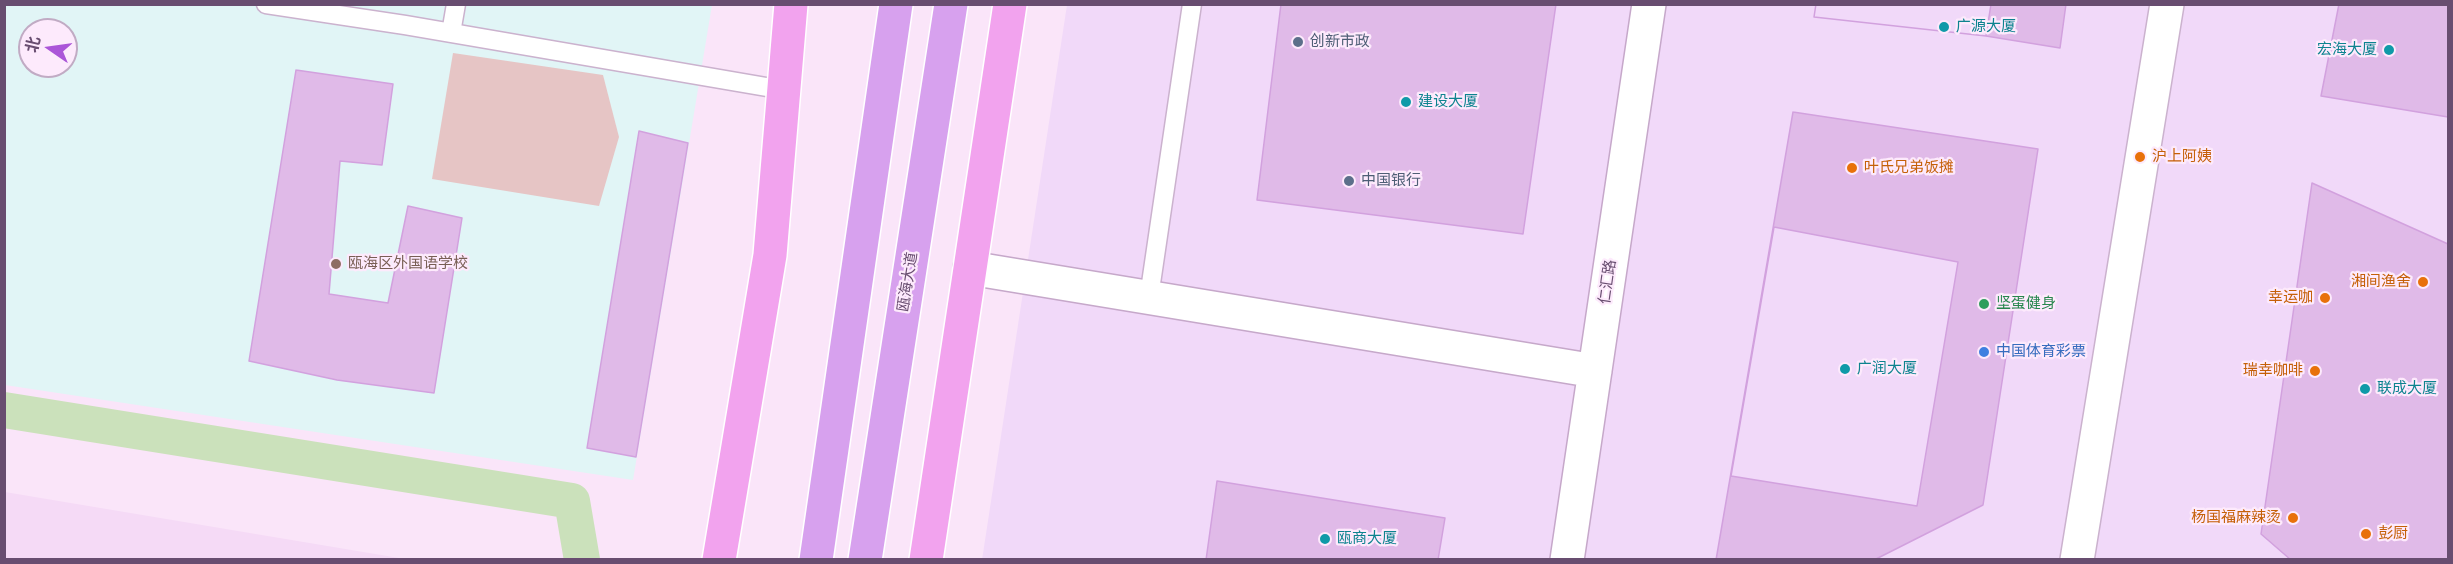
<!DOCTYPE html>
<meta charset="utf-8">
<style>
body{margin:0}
#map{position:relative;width:2453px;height:564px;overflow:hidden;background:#fae5f9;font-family:Manrope,"Noto Sans SC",sans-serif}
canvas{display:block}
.frame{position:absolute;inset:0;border:6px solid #684d70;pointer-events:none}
.north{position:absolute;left:18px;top:18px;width:60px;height:60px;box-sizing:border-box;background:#fdeafc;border:2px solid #c1abc4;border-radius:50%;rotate:283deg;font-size:16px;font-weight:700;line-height:24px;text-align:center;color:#684d70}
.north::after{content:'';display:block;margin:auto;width:21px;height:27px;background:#ab55d8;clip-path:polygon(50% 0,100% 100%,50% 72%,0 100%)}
</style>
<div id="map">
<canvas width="2453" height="564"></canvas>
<div class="frame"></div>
<div class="north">北</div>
</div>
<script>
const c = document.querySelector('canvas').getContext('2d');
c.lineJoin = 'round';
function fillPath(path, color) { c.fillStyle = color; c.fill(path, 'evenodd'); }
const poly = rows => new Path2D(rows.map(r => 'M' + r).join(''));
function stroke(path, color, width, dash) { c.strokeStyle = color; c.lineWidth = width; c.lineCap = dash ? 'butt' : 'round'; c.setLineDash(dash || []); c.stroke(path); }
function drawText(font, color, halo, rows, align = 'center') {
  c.font = font + ' Manrope,"Noto Sans SC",sans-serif'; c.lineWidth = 4.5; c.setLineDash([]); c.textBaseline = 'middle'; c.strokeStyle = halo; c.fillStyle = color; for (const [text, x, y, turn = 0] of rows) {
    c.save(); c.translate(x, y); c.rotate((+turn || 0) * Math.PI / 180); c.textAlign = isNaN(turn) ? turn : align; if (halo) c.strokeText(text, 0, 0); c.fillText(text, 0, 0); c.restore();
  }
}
const residential = poly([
 [5,492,405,559,5,559]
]);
const commercial = poly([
 [1067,5,2448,5,2448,559,982,560]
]);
const education = poly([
 [4,5,712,5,633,480,5,385],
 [30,30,66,30,66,66,30,66]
]);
const green = poly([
 [453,53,603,75,619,137,599,206,432,179]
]);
const canal = poly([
 [4,410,572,501,582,560]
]);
const building = poly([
 [1281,4,1556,4,1523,234,1257,200,1281,4],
 [1816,4,1991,4,1986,36,1814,17,1816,4],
 [1816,4,2066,4,2060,48,1986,36,1814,17,1816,4],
 [2339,4,2448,4,2448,117,2321,96,2339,4],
 [296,70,393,84,382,165,340,161,329,294,388,303,408,206,462,218,434,393,337,380,249,361,296,70],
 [1793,112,2038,149,1983,505,1874,560,1716,560,1793,112],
 [639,131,688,143,636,457,587,448,639,131],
 [2312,183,2448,244,2448,560,2291,560,2261,534,2312,183],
 [1774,227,1958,262,1917,506,1731,476,1774,227],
 [1217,481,1445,518,1438,560,1206,560,1217,481]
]);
const lane = poly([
 [266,4,405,25,784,90],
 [451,33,456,4],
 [1149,297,1192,4]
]);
const street = poly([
 [2077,560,2167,4]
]);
const secondary = poly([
 [970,268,1595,371],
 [1567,560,1649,4]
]);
const primary = poly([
 [719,560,770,255,791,4],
 [926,560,1010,4]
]);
const highway = poly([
 [816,560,896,4],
 [865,560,951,4]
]);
const markers = [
 [1944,27,6,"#0f9aa8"],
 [1298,42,6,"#5c6f8a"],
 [2389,50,6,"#0f9aa8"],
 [1406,102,6,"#0f9aa8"],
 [2140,157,6,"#e8710a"],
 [1852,168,6,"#e8710a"],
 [1349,181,6,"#5c6f8a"],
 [336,264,6,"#8d6e63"],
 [2423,282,6,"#e8710a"],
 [2325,298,6,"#e8710a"],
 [1984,304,6,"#2e9e5b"],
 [1984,352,6,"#3f7fe0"],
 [1845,369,6,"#0f9aa8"],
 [2315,371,6,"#e8710a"],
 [2365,389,6,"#0f9aa8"],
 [2293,518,6,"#e8710a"],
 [2366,534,6,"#e8710a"],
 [1325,539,6,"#0f9aa8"]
];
const cultureNames = [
 ["广源大厦",1956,27],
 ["宏海大厦",2377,50,"right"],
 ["建设大厦",1418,102],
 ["广润大厦",1857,369],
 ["联成大厦",2377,389],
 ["瓯商大厦",1337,539]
];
const serviceNames = [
 ["创新市政",1310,42],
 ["中国银行",1361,181]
];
const foodNames = [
 ["沪上阿姨",2152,157,"left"],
 ["叶氏兄弟饭摊",1864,168,"left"],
 ["湘间渔舍",2411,282],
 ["幸运咖",2313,298],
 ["瑞幸咖啡",2303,371],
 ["杨国福麻辣烫",2281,518],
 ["彭厨",2378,534,"left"]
];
const educationNames = [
 ["瓯海区外国语学校",348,264]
];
const streetNames = [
 ["瓯海大道",908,282,-81],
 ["仁汇路",1608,282,-82]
];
const leisureNames = [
 ["坚蛋健身",1996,304]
];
const shopNames = [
 ["中国体育彩票",1996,352]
];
fillPath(residential, '#f5daf6');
fillPath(commercial, '#f1d9f9');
fillPath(education, '#e1f5f6');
fillPath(green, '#e6c5c5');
stroke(canal, '#cbe1bb', 36);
fillPath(building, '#e0bae8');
stroke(building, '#d2a1de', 1.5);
stroke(lane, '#cbb2ce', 21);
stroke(street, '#cbb2ce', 36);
stroke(secondary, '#c6a8ca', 36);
stroke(primary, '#fff', 36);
stroke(highway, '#fff', 36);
stroke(lane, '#fff', 18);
stroke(street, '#fff', 33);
stroke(secondary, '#fff', 33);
stroke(primary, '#f2a3ee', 33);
stroke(highway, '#d7a1ee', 33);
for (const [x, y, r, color] of markers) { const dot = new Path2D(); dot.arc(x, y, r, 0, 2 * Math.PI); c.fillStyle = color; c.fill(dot); stroke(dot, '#fdeafc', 2); }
drawText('15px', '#0d838f', '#fdeafc', cultureNames, 'left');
drawText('15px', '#4e5e75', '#fdeafc', serviceNames, 'left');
drawText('15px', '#c56008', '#fdeafc', foodNames, 'right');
drawText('15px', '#785e54', '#fdeafc', educationNames, 'left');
drawText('15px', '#684d70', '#fdeafc', streetNames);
drawText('15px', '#27864d', '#fdeafc', leisureNames, 'left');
drawText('15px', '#366cbe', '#fdeafc', shopNames, 'left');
</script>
